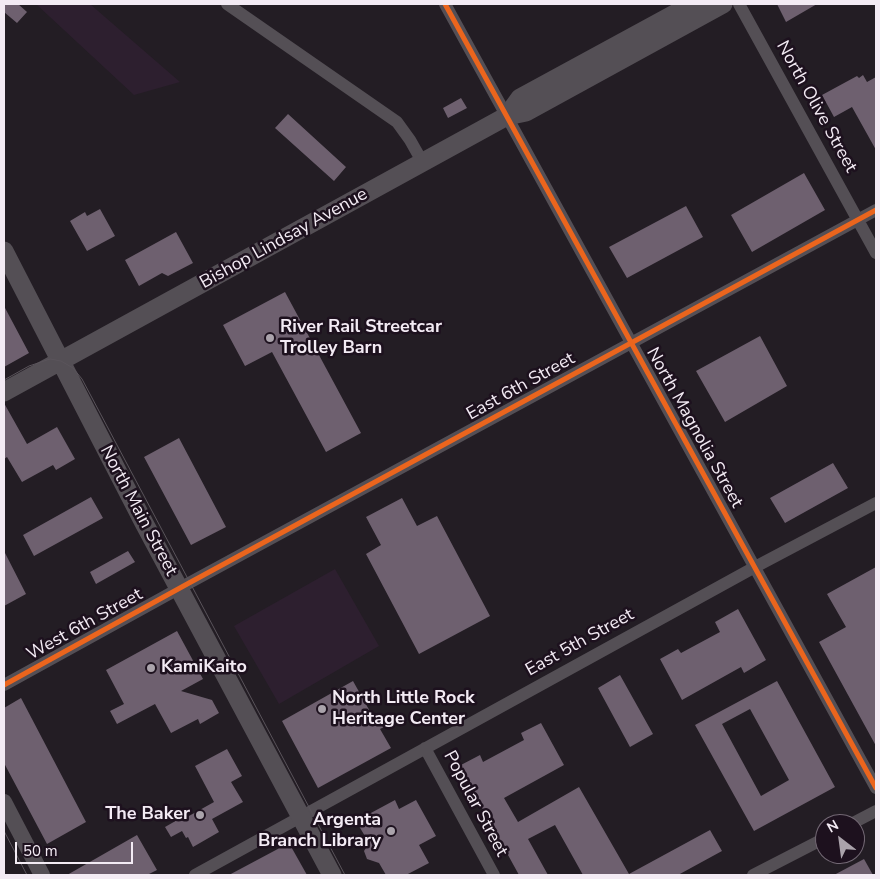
<!DOCTYPE html>
<style>
body{margin:0}
#map{position:relative;width:880px;height:879px;overflow:hidden;background:#231d24;font-family:"Nunito Sans",sans-serif}
canvas{display:block}
.frame{position:absolute;inset:0;border:5px solid #f3ebf4;pointer-events:none}
.north{position:absolute;left:815px;top:814px;width:50px;height:50px;box-sizing:border-box;background:#1d111e;border:1px solid #736874;border-radius:50%;rotate:330deg;font-size:14px;font-weight:700;line-height:20px;text-align:center;color:#f3ebf4}
.north::after{content:'';display:block;margin:auto;width:18px;height:22px;background:#aaa3ab;clip-path:polygon(50% 0,100% 100%,50% 72%,0 100%)}
.scale{position:absolute;left:15px;top:842px;width:118px;height:22px;box-sizing:border-box;border:2px solid #f3ebf4;border-top:0;padding-left:6px;font-size:15px;line-height:18px;white-space:nowrap;color:#f3ebf4;-webkit-text-stroke:4px #1d111e;paint-order:stroke}
</style>
<div id="map">
<canvas width="880" height="879"></canvas>
<div class="frame"></div>
<div class="north">N</div>
<div class="scale">50 m</div>
</div>
<script>
const c = document.querySelector('canvas').getContext('2d');
c.lineJoin = 'round';
function fillPath(path, color) { c.fillStyle = color; c.fill(path, 'evenodd'); }
const poly = rows => new Path2D(rows.map(r => 'M' + r).join(''));
function stroke(path, color, width, dash) { c.strokeStyle = color; c.lineWidth = width; c.lineCap = dash ? 'butt' : 'round'; c.setLineDash(dash || []); c.stroke(path); }
function drawText(font, color, halo, rows, align = 'center') {
  c.font = font + ' "Nunito Sans",sans-serif'; c.lineWidth = 5; c.setLineDash([]); c.textBaseline = 'middle'; c.strokeStyle = halo; c.fillStyle = color; for (const [text, x, y, turn = 0] of rows) {
    c.save(); c.translate(x, y); c.rotate((+turn || 0) * Math.PI / 180); c.textAlign = isNaN(turn) ? turn : align; if (halo) c.strokeText(text, 0, 0); c.fillText(text, 0, 0); c.restore();
  }
}
const built = poly([
 [36,4,90,4,180,82,134,95],
 [335,569,379,646,279,704,234,626]
]);
const building = poly([
 [4,4,18,4,27,12,17,23,4,12],
 [777,4,817,4,786,22],
 [863,75,867,82,876,77,876,150,852,107,834,117,822,95,857,76,859,78],
 [461,98,467,108,448,118,443,108],
 [288,114,346,167,334,181,275,128],
 [804,173,825,210,752,252,731,215],
 [686,206,703,237,627,278,609,247],
 [100,209,115,236,87,251,70,221,85,212,87,216],
 [176,232,193,263,168,276,162,273,139,286,125,260],
 [285,292,361,433,326,452,272,352,245,366,223,325],
 [4,306,29,353,4,367],
 [760,336,787,386,725,422,696,371],
 [4,403,27,444,57,427,75,459,56,470,53,465,22,482,7,457,4,459],
 [179,438,226,527,191,545,144,457],
 [833,463,848,488,785,523,770,498],
 [91,497,103,518,34,556,23,535],
 [402,498,417,526,437,516,490,616,419,654,366,554,381,545,366,517],
 [4,551,26,594,4,606],
 [128,551,135,562,96,584,90,572],
 [876,567,876,746,819,642,846,627,827,594],
 [738,609,766,660,744,673,741,667,682,700,660,659,678,649,681,653,720,632,715,622],
 [177,631,203,679,181,691,212,700,219,713,200,724,198,719,171,733,155,704,117,724,110,711,124,704,106,670],
 [620,675,653,734,630,747,598,688],
 [353,681,372,715,374,717,381,713,388,725,380,729,391,748,318,788,282,721],
 [777,681,835,787,754,831,695,725],
 [750,709,789,780,761,796,722,724],
 [21,698,86,822,47,844,4,763,4,708],
 [541,723,564,765,504,798,518,822,579,787,629,874,710,830,722,851,678,875,583,875,555,825,528,839,548,875,519,875,459,766,480,755,483,762,524,740,521,733],
 [227,749,242,776,231,782,243,802,212,819,219,832,193,847,188,837,186,838,182,831,171,837,165,827,179,819,180,821,214,802,195,766],
 [395,800,399,809,416,800,436,836,419,845,429,863,406,875,386,875,379,863,367,859,364,851,369,843,356,821],
 [137,835,157,870,147,875,67,875],
 [289,843,307,875,229,875],
 [864,859,873,875,834,875]
]);
const minor = poly([
 [227,4,397,122,410,140,423,163],
 [445,4,876,788],
 [739,4,876,253],
 [4,685,189,583,876,210],
 [425,748,494,875],
 [851,824,876,811],
 [195,875,755,567,876,503],
 [753,875,825,838]
]);
const tertiary = poly([
 [4,802,42,875]
]);
const secondary = poly([
 [507,116,520,98,693,4],
 [4,251,144,523,332,875],
 [4,392,507,116,526,112,723,4]
]);
const tram = poly([
 [4,380,29,366,50,359,61,361,73,368,82,379,345,875],
 [4,831,27,875]
]);
const cycleway = poly([
 [445,4,876,788],
 [4,685,189,583,876,210]
]);
const markers = [
 [270,338,5,"#aaa3ab"],
 [151,668,5,"#aaa3ab"],
 [322,709,5,"#aaa3ab"],
 [200,815,5,"#aaa3ab"],
 [391,831,5,"#aaa3ab"]
];
const streetNames = [
 ["North Olive Street",816,107,61],
 ["Bishop Lindsay Avenue",284,239,-29],
 ["East 6th Street",521,387,-29],
 ["North Magnolia Street",694,428,61],
 ["North Main Street",138,511,62],
 ["West 6th Street",85,625,-29],
 ["East 5th Street",580,643,-29],
 ["Popular Street",475,804,62]
];
const poiNames = [
 ["River Rail Streetcar",280,328],
 ["Trolley Barn",280,349],
 ["KamiKaito",161,668],
 ["North Little Rock",332,699],
 ["Heritage Center",332,720],
 ["The Baker",190,815,"right"],
 ["Argenta",381,821,"right"],
 ["Branch Library",381,842,"right"]
];
fillPath(built, '#2d1f2f');
fillPath(building, '#6e606f');
stroke(minor, '#544f55', 12);
stroke(tertiary, '#544f55', 16);
stroke(secondary, '#544f55', 19);
stroke(tram, '#5a545b', 1);
stroke(cycleway, '#eb651d', 5);
for (const [x, y, r, color] of markers) { const dot = new Path2D(); dot.arc(x, y, r, 0, 2 * Math.PI); c.fillStyle = color; c.fill(dot); stroke(dot, '#1d111e', 2); }
drawText('18px', '#f3ebf4', '#1d111e', streetNames);
drawText('bold 18px', '#f3ebf4', '#1d111e', poiNames, 'left');
</script>
